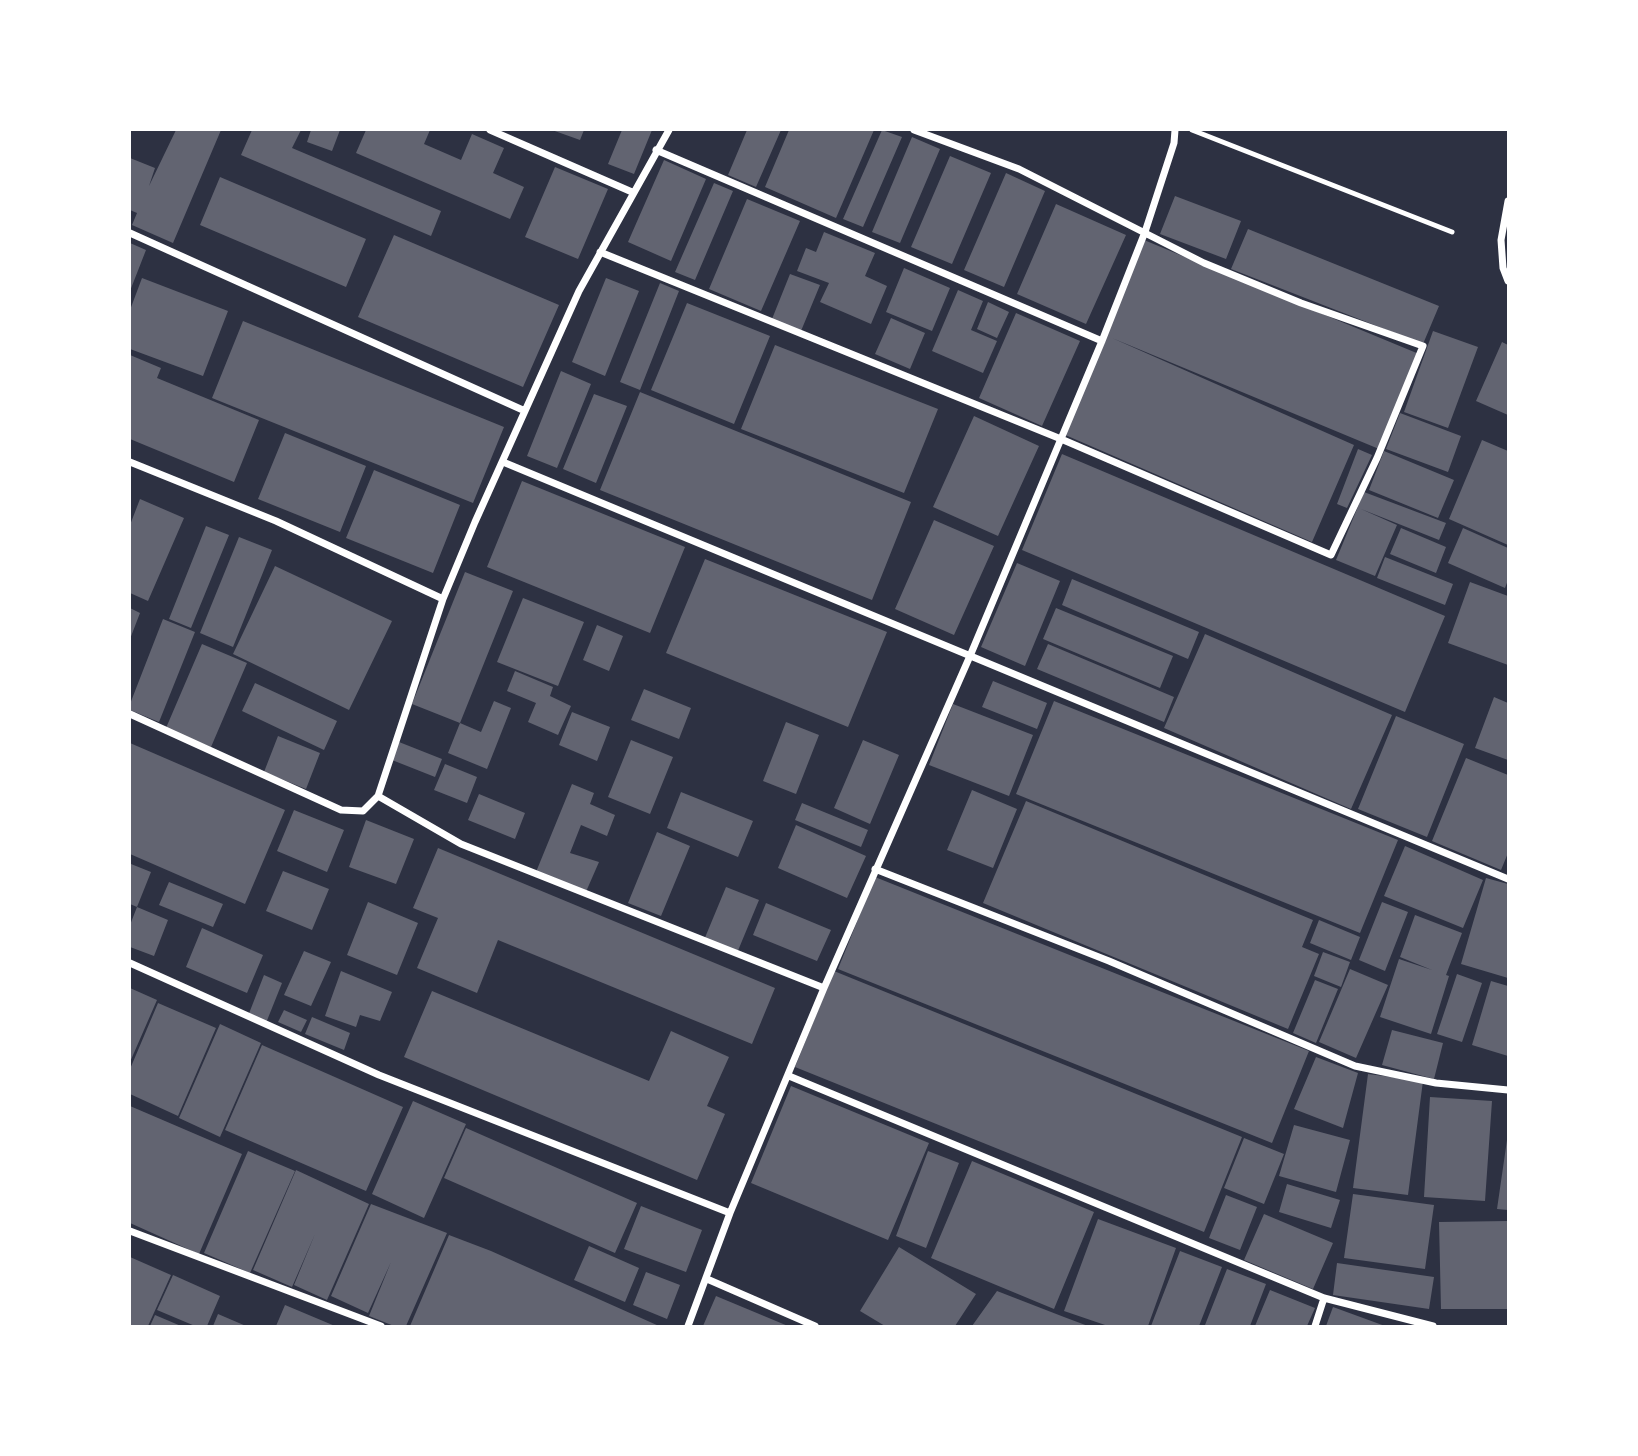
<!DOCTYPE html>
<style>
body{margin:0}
#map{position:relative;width:1638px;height:1456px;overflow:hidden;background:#2d3142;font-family:"DM Sans",sans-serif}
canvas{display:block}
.frame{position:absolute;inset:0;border:131px solid #fff;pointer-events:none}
</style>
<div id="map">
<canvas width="1638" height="1456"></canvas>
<div class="frame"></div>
</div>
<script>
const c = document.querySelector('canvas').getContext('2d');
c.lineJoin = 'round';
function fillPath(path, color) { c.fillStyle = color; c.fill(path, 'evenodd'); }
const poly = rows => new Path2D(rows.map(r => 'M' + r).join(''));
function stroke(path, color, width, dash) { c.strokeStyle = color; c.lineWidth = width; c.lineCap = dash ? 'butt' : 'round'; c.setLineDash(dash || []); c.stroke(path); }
const building = poly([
 [176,130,221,130,173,243,132,225,137,213,130,210,130,158,155,168,149,186],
 [252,130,301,130,292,148,441,211,431,236,241,155],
 [311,130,340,130,332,151,307,142],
 [366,130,430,130,424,144,461,160,472,134,504,148,493,173,524,187,510,219,356,153],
 [552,130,584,130,580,140],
 [622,130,652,130,634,174,608,164],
 [747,130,781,130,756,187,728,175],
 [789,130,874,130,836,218,765,187],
 [882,130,902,137,863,227,843,219],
 [912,137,940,149,900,243,872,232],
 [950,156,991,173,952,264,911,247],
 [664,160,706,179,671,261,628,242],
 [555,167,608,189,578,259,525,237],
 [1006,173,1045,191,1004,287,964,270],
 [220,177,366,239,346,287,200,225],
 [714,183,733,191,695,280,675,272],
 [1175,196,1241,221,1226,259,1160,234],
 [747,199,800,221,761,311,709,289],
 [1056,204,1126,235,1086,324,1017,294],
 [1248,229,1439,306,1423,344,1231,269],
 [824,232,875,253,865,276,887,286,871,324,820,302,829,283,797,271,806,248,816,252],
 [394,235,559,305,523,387,358,317],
 [1144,240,1419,354,1379,449,1112,338,1354,445,1312,542,1063,434],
 [130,243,146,250,130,291],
 [904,268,950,288,932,331,886,312],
 [790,274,820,285,801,331,772,319],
 [142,278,228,311,203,376,130,349,130,310],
 [606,278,639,291,605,376,572,362],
 [660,283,679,291,640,390,620,382],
 [958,290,983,301,971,330,997,341,983,373,932,351],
 [988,302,1009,312,997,338,977,329],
 [687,303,770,336,734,424,651,390],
 [1016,313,1080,341,1042,426,979,398],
 [891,318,925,333,910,369,875,354],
 [243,321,504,427,473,503,212,398],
 [1433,331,1478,347,1448,428,1404,412],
 [1502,342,1508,345,1508,415,1476,401],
 [775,345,938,409,904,493,741,429],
 [130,355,161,368,157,378,259,420,234,482,130,439],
 [561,371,591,384,557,468,527,456],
 [640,392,911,502,872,600,600,490],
 [594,394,627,406,596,483,563,469],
 [1400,413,1461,436,1448,472,1386,449],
 [974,416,1039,446,998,536,933,507],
 [285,433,366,466,340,532,258,499],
 [1482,440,1508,451,1508,545,1449,519],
 [1358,449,1372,455,1347,508,1337,504],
 [1384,451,1454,480,1438,518,1369,490],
 [1062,454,1445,616,1405,712,1022,550],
 [374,470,460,505,433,573,346,538],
 [522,481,685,547,650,633,487,567],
 [1364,492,1446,523,1439,540,1361,509,1397,525,1375,576,1336,560],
 [140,499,184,518,148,601,130,593,130,525],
 [934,520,994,546,954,635,895,609],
 [206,526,229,535,191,628,169,619],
 [1401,528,1446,547,1436,573,1390,554],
 [1463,528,1508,548,1508,580,1505,588,1448,563],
 [239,537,272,550,233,647,200,633],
 [1385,557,1453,584,1445,605,1377,578],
 [705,559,887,632,848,727,666,653],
 [1017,563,1060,581,1025,666,981,647],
 [275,566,392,621,349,710,233,654],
 [465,572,513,591,460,723,412,704],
 [1072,579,1199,632,1188,659,1062,605],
 [1470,582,1508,596,1508,665,1448,643],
 [523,598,584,622,558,686,497,662],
 [130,608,140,613,130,639],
 [1056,608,1173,656,1160,688,1043,639],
 [163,619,195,632,159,722,130,710,130,704],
 [597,625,623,636,609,671,583,660],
 [1205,634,1392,715,1351,809,1164,728],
 [202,644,247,663,211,747,166,728],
 [1048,644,1174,697,1164,722,1037,669],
 [515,671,553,687,550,696,571,706,558,735,528,722,536,703,507,691],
 [993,681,1047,703,1037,729,982,707],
 [255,683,337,721,324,750,242,711],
 [644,689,691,708,679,739,631,720],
 [1494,697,1508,703,1508,760,1475,748],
 [494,701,511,708,487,769,448,753,460,723,481,732],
 [1054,701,1398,840,1360,933,1016,794],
 [953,704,1033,735,1009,796,929,765],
 [572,712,610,727,597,761,559,745],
 [1396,716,1464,744,1427,837,1358,809],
 [786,722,819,735,796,794,763,781],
 [278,736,320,753,306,789,264,772],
 [631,740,673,757,650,814,608,797],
 [863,740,899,755,870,824,834,808],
 [399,742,442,759,435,777,392,760],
 [130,743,285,810,245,904,130,854],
 [1466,758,1508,775,1508,853,1501,870,1432,841],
 [445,764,477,777,467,803,434,790],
 [572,784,594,793,590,804,615,815,607,836,581,825,570,853,599,862,585,894,536,872],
 [972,790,1017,809,993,868,947,850],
 [681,792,753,821,738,857,667,828],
 [479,794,525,813,515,839,468,820],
 [1026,801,1313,920,1302,947,1319,954,1288,1029,983,903],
 [802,803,868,830,861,847,795,820],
 [294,810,344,830,327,872,277,851],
 [366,820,414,839,396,884,349,867],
 [796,825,866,856,847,898,778,868],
 [657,832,690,846,661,916,628,903],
 [1405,846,1483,880,1463,928,1384,896],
 [438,848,775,988,752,1044,498,940,477,993,417,968,438,918,413,908],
 [131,864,151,872,137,907,130,904],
 [283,871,329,889,312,930,266,911],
 [875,877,1309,1051,1272,1143,838,969],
 [1486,878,1508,884,1508,978,1461,964],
 [169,882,223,904,213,927,159,905],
 [726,887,759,900,737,953,704,940],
 [368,902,418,923,397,975,347,955],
 [1382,902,1408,912,1385,971,1359,960],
 [766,903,831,930,817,961,753,935],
 [137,907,168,920,154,956,130,947,130,925],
 [1415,915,1462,933,1446,975,1449,976,1431,1034,1380,1017,1399,959,1432,970,1400,957],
 [1319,920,1360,937,1351,960,1310,943],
 [202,928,263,955,247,993,186,967],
 [304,951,331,962,311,1006,284,995],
 [1323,952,1350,962,1341,987,1314,976],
 [1350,969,1388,985,1356,1058,1319,1042],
 [341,971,392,992,380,1021,360,1015,356,1027,325,1016],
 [834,971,1242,1137,1204,1232,795,1067],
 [1457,974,1482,983,1462,1042,1437,1034],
 [264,975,282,983,266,1023,248,1016],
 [1315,980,1338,989,1316,1043,1293,1033],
 [1491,981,1508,986,1508,1056,1472,1045],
 [130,988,157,1000,130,1062],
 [432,991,649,1081,671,1031,729,1057,707,1106,725,1114,697,1180,404,1057],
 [158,1003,216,1028,178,1116,130,1094,130,1069],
 [284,1010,307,1020,301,1032,278,1022],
 [312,1017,350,1033,344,1050,305,1034],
 [220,1024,261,1043,220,1137,179,1118],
 [1392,1030,1443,1043,1434,1079,1382,1065],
 [262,1045,403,1107,366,1191,225,1130],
 [1316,1057,1358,1073,1343,1128,1294,1109],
 [1368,1074,1423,1081,1408,1195,1353,1188],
 [791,1086,929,1143,888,1240,751,1183],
 [1430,1097,1492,1101,1485,1201,1424,1197],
 [413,1101,466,1124,424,1218,372,1194],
 [130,1106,242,1154,199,1254,130,1223],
 [1294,1125,1350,1140,1336,1192,1279,1176],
 [466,1128,637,1203,615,1253,444,1178],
 [1244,1138,1284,1154,1264,1204,1224,1188],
 [1507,1140,1508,1140,1508,1210,1497,1209],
 [248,1151,295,1171,250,1273,204,1253],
 [928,1151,959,1163,926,1248,896,1236],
 [972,1161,1094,1212,1054,1309,931,1258],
 [296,1170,369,1204,327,1300,294,1285,315,1234,292,1287,253,1270],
 [1287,1184,1340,1200,1331,1228,1279,1212],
 [1353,1194,1434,1205,1425,1269,1344,1258],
 [1226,1195,1257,1207,1240,1250,1209,1238],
 [371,1204,447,1233,406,1326,394,1326,369,1316,391,1262,368,1313,331,1296],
 [641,1206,702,1230,686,1272,624,1249],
 [1264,1214,1333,1243,1313,1289,1244,1260],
 [1098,1219,1176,1248,1148,1326,1108,1326,1064,1311],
 [1508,1221,1508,1309,1441,1309,1439,1222],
 [449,1235,491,1251,659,1326,410,1326],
 [589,1246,639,1268,625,1302,574,1280],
 [899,1247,976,1294,955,1326,885,1326,860,1311],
 [1180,1251,1222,1267,1199,1326,1151,1326],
 [130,1257,171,1275,148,1326,130,1326],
 [1337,1263,1434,1277,1429,1309,1333,1295],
 [1227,1269,1266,1284,1250,1326,1205,1325],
 [646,1272,680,1285,667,1319,633,1305],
 [173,1275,220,1296,207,1326,195,1326,157,1310],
 [1270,1290,1315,1308,1307,1326,1255,1326],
 [997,1291,1064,1317,1088,1326,972,1326],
 [716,1296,788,1326,703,1326],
 [285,1305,335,1326,276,1326],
 [1333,1307,1385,1326,1326,1326],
 [218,1314,246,1326,213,1326],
 [155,1315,181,1326,150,1326]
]);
const service = poly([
 [1192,130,1452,232]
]);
const minor = poly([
 [490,130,632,192],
 [656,150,1102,341],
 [1508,201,1501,240,1503,268,1508,281],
 [130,233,525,411],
 [600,252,1061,439,1331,555,1377,458,1423,346,1301,303,1204,263,1019,169,914,130],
 [130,462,276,521,443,599],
 [503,462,1508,879],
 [130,714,341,810,363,811,378,796,443,599,475,522,579,291,669,130],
 [378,796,461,844,824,988],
 [875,869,1109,961,1355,1066,1436,1083,1508,1090],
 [130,963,379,1075,730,1213],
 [789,1076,1324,1298,1433,1326],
 [130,1231,381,1326],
 [707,1279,815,1326],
 [688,1326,730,1213,824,988,970,656,1102,341,1145,232,1174,143,1175,130],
 [1315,1326,1324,1298]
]);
fillPath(building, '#626471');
stroke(service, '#fff', 5);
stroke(minor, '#fff', 7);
</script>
